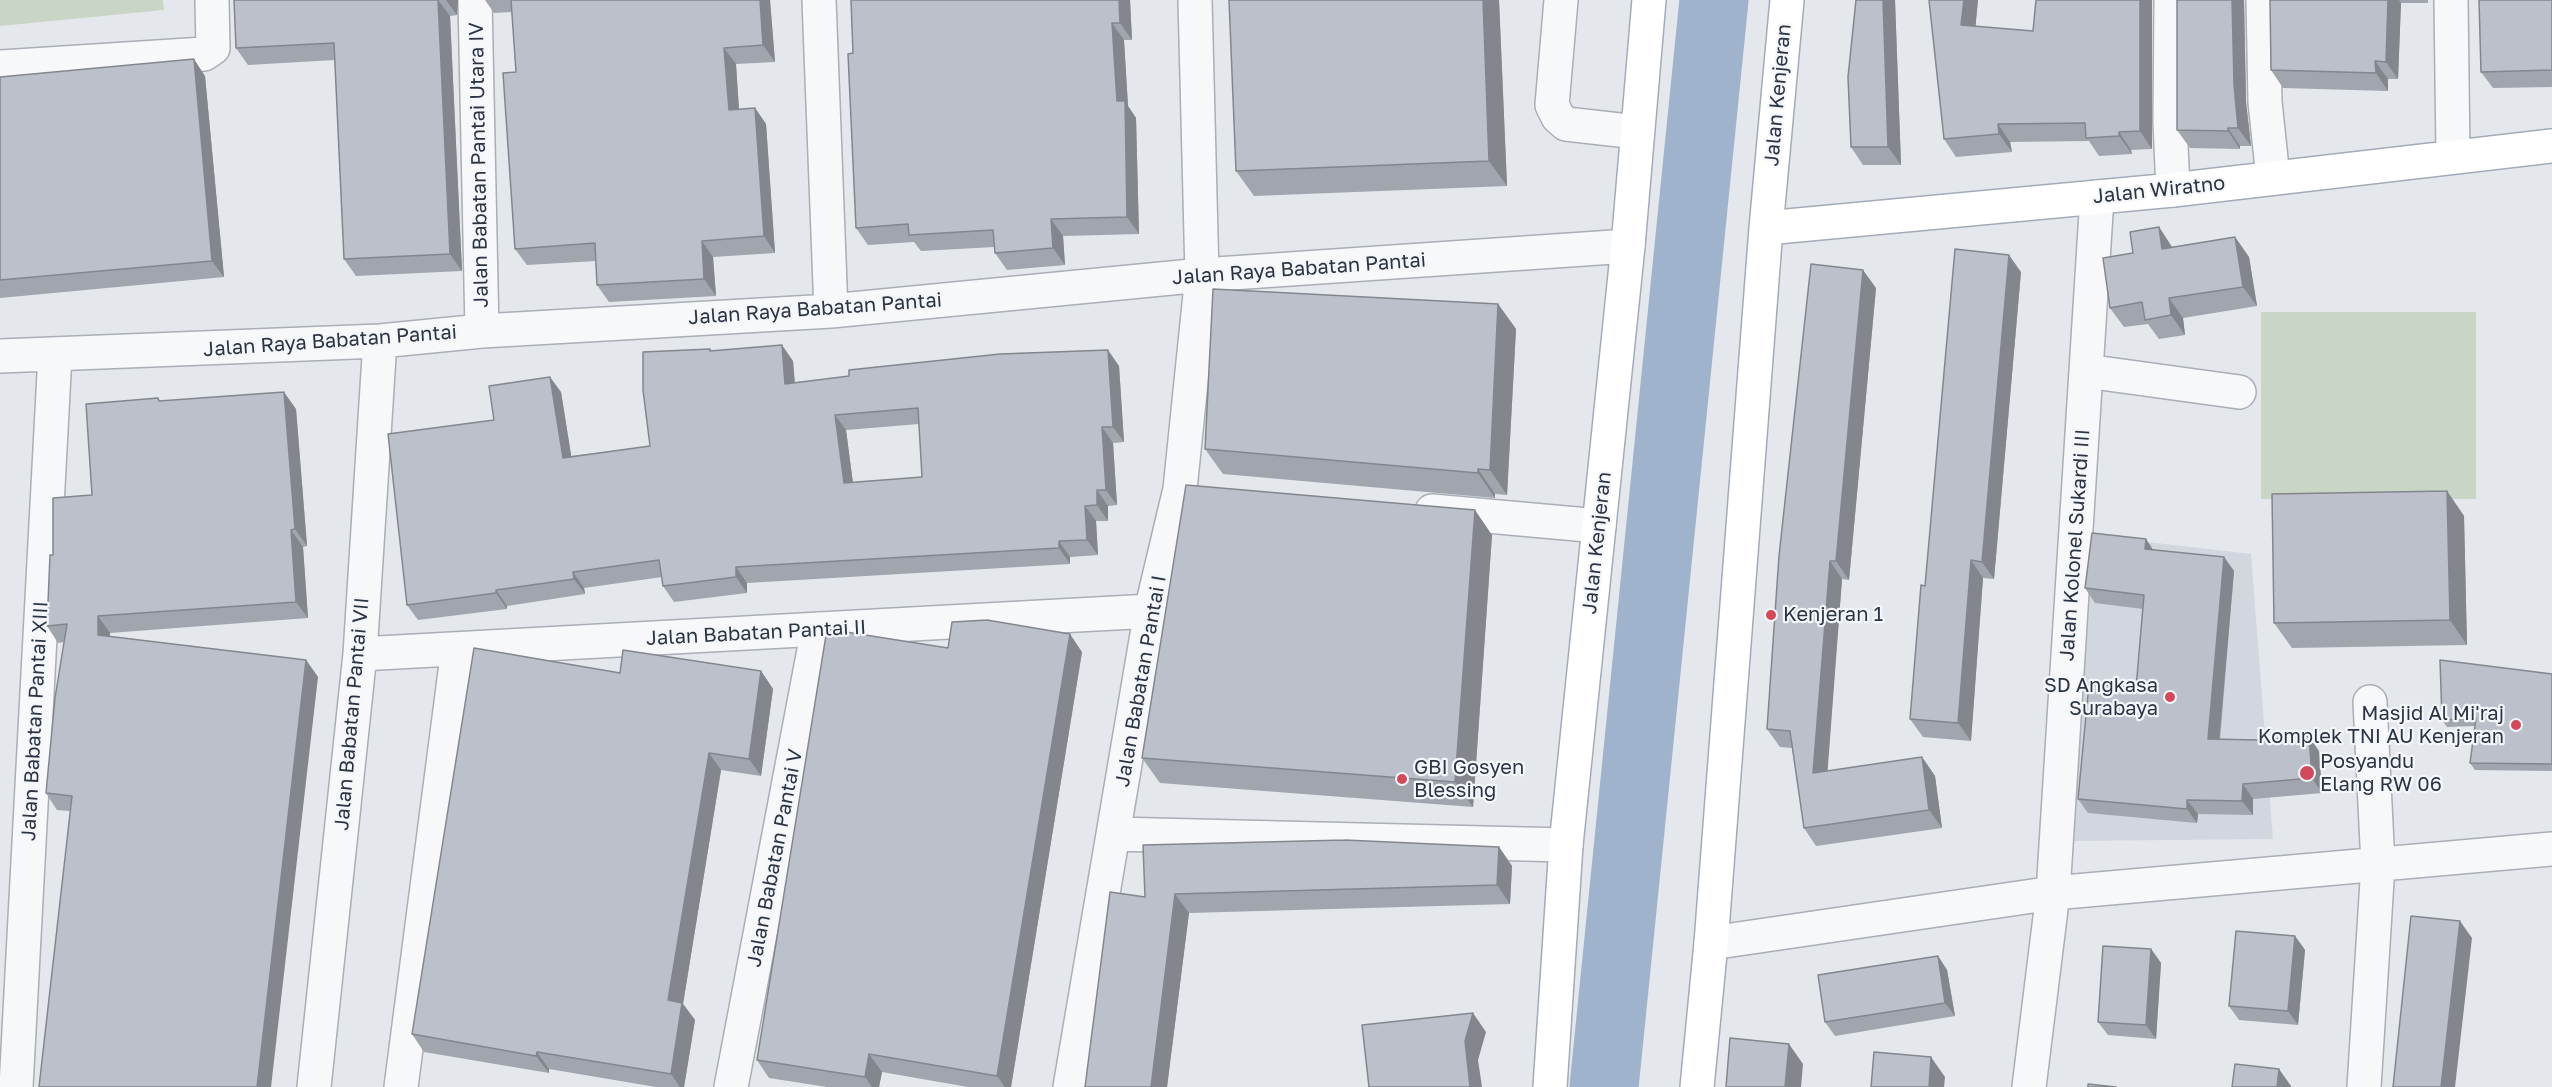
<!DOCTYPE html>
<style>
body{margin:0}
canvas{display:block;background:#e4e7ec}
</style>
<canvas width="2552" height="1087"></canvas>
<script>
const c = document.querySelector('canvas').getContext('2d');
c.lineJoin = 'round';
function fillPath(path, color) { c.fillStyle = color; c.fill(path, 'evenodd'); }
const poly = rows => new Path2D(rows.map(r => 'M' + r).join(''));
function stroke(path, color, width, dash) { c.strokeStyle = color; c.lineWidth = width; c.lineCap = dash ? 'butt' : 'round'; c.setLineDash(dash || []); c.stroke(path); }
function drawText(font, color, halo, rows, align = 'center') {
  c.font = font + ' "Golos Text",sans-serif'; c.lineWidth = 4.5; c.setLineDash([]); c.textBaseline = 'middle'; c.strokeStyle = halo; c.fillStyle = color; for (const [text, x, y, turn = 0] of rows) {
    c.save(); c.translate(x, y); c.rotate((+turn || 0) * Math.PI / 180); c.textAlign = isNaN(turn) ? turn : align; if (halo) c.strokeText(text, 0, 0); c.fillText(text, 0, 0); c.restore();
  }
}
const built = poly([
 [2087,535,2251,554,2273,839,2068,841]
]);
const green = poly([
 [0,0,163,0,164,10,0,26],
 [2261,312,2476,312,2476,499,2261,499]
]);
const river = poly([
 [1604,1087,1714,0]
]);
const minor = poly([
 [475,0,482,331],
 [819,0,831,311],
 [1561,0,1552,105,1558,117,1566,124,1637,132],
 [2171,0,2170,122,2173,190],
 [2263,0,2265,102,2273,178],
 [2451,0,2453,156],
 [0,67,204,54,213,48,212,0],
 [0,356,380,341,482,331,831,311,1202,275,1628,246],
 [2086,371,2239,392],
 [1432,511,1599,526],
 [360,654,1151,611],
 [1114,834,1566,845],
 [1711,943,2053,893,2552,849],
 [16,1087,55,355],
 [314,1087,360,654,380,341],
 [401,1087,458,649],
 [731,1087,818,629],
 [1070,1087,1151,611,1180,489,1202,275,1195,0],
 [2029,1087,2053,893,2097,197],
 [2364,1087,2378,865,2370,702]
]);
const major = poly([
 [1766,228,2173,190,2552,146],
 [1550,1087,1566,845,1628,246,1649,0],
 [1697,1087,1711,943,1766,228,1787,0]
]);
const wall = poly([
 [234,0,458,0,457,15,450,16,462,271,356,276,344,259,335,60,248,65,236,48],
 [485,0,770,0,775,62,736,64,739,109,755,108,766,124,775,253,713,257,716,296,609,302,597,285,596,261,527,265,515,249,516,72,512,12,494,13],
 [1130,0,1132,40,1124,40,1128,106,1136,118,1139,234,1063,236,1065,265,1007,270,995,253,994,247,921,251,914,242,868,245,856,228,853,53],
 [1499,0,1507,186,1254,196,1236,171],
 [1856,0,1895,0,1901,165,1863,165,1851,147],
 [1929,0,1978,0,1975,27,2033,31,2152,0,2152,149,2131,150,2132,154,2099,156,2089,141,2010,142,2012,152,1956,157,1944,139],
 [2177,0,2244,0,2246,102,2251,146,2240,146,2240,149,2190,148,2177,130],
 [2270,0,2428,0,2428,3,2401,3,2398,79,2388,79,2388,91,2283,88,2271,70],
 [2552,0,2552,87,2493,88,2481,72],
 [205,76,224,277,0,298,0,77],
 [2159,227,2172,247,2235,237,2249,257,2257,306,2183,318,2185,335,2159,339,2148,324,2124,327,2110,308,2133,253],
 [2021,272,1994,579,1983,578,1971,741,1923,737,1910,719],
 [1876,288,1849,580,1842,579,1827,771,1922,757,1935,776,1942,828,1816,846,1804,828,1792,748,1780,747,1767,729],
 [1498,304,1516,329,1507,495,1495,494,1495,498,1223,474,1205,449],
 [712,351,793,361,795,383,1119,366,1124,442,1113,443,1117,505,1108,506,1108,521,1096,521,1098,555,1070,557,1070,564,747,583,747,593,674,602,663,586,662,577,584,588,585,594,507,606,507,609,418,620,407,605,494,420,561,392,571,456,650,446],
 [919,424,922,477,853,483,846,430],
 [161,401,296,409,307,546,303,547,308,618,110,633,110,637,306,660,318,677,70,811,57,810,46,793,64,642,58,643,47,626,53,555],
 [2447,491,2464,516,2467,645,2292,648,2274,623],
 [1492,535,1473,807,1160,783,1142,758],
 [2153,550,2224,557,2234,571,2220,740,2319,751,2322,793,2253,799,2253,815,2198,814,2197,823,2088,813,2078,799,2136,688,2143,609,2095,603,2085,588],
 [948,648,1082,652,1011,1087,968,1087,882,1072,879,1087,827,1087,769,1078,757,1060],
 [761,671,773,689,761,776,721,770,683,1004,695,1020,684,1087,656,1087,549,1069,549,1073,424,1052,412,1034,620,673],
 [2552,674,2552,771,2475,770,2470,763,2475,726,2447,727,2442,720],
 [1499,847,1512,866,1510,904,1189,913,1167,1087,1085,1087,1145,897],
 [2295,936,2305,950,2298,1025,2239,1020,2229,1006],
 [2151,949,2161,963,2156,1039,2108,1035,2098,1022],
 [1938,956,1947,970,1955,1016,1835,1036,1825,1022]
]);
const shadedWall = poly([
 [438,0,450,16,462,271,450,254],
 [446,0,458,0,457,15],
 [760,0,770,0,775,62,763,45],
 [1119,0,1130,0,1132,40,1120,23],
 [1483,0,1499,0,1507,186,1489,161],
 [1883,0,1895,0,1901,165,1888,147],
 [1964,0,1978,0,1974,43,1961,25],
 [2140,0,2152,0,2152,149,2140,131],
 [2232,0,2244,0,2246,102,2251,146,2238,128,2234,85],
 [2388,0,2399,0,2401,3,2398,79,2386,62],
 [1112,23,1124,40,1128,106,1136,118,1139,234,1127,217,1117,101],
 [724,48,736,64,740,126,729,110],
 [194,59,205,76,224,277,212,261],
 [2375,61,2388,79,2388,91,2376,73],
 [755,108,766,124,775,253,764,236],
 [1998,124,2010,142,2012,152,1999,134],
 [2228,128,2240,146,2240,149,2228,131],
 [2119,132,2131,150,2132,154,2119,136],
 [1051,219,1063,236,1065,265,1053,248],
 [2159,227,2172,247,2162,249],
 [2235,237,2249,257,2257,306,2243,287],
 [702,241,713,257,716,296,704,279],
 [2009,255,2021,272,1994,579,1982,562],
 [1863,270,1876,288,1849,580,1836,561],
 [2169,298,2183,318,2185,335,2171,315],
 [1498,304,1516,329,1507,495,1490,470],
 [782,345,793,361,796,400,785,384],
 [1108,350,1119,366,1124,442,1113,427],
 [550,377,561,392,574,473,563,458],
 [284,392,296,409,307,546,295,529],
 [835,415,846,430,855,499,844,483],
 [1102,427,1113,443,1117,505,1106,490],
 [1478,469,1495,494,1495,498,1478,473],
 [1097,490,1108,506,1108,521,1097,505],
 [2447,491,2464,516,2467,645,2450,620],
 [1085,506,1096,521,1098,555,1087,540],
 [1475,510,1492,535,1473,807,1455,782],
 [291,530,303,547,308,618,296,602],
 [2146,539,2156,554,2145,549],
 [1059,541,1070,557,1070,564,1059,548],
 [2224,557,2234,571,2218,754,2208,739],
 [1971,560,1983,578,1971,741,1958,723],
 [1830,561,1842,579,1826,792,1813,773],
 [736,567,747,583,747,593,736,577],
 [573,572,584,588,585,594,574,579],
 [496,590,507,606,507,609,496,593],
 [98,616,110,633,110,652,98,635],
 [1070,634,1082,652,1011,1087,1005,1087,997,1076],
 [306,660,318,677,271,1087,257,1087],
 [761,671,773,689,761,776,749,759],
 [2309,736,2319,751,2322,793,2312,778],
 [709,753,721,770,683,1004,695,1020,684,1087,680,1087,671,1074,668,1000],
 [1922,757,1935,776,1942,828,1929,810],
 [2243,784,2253,799,2253,815,2242,801],
 [2187,800,2198,814,2197,823,2187,809],
 [1499,847,1512,866,1510,904,1497,885],
 [1175,894,1189,913,1167,1087,1151,1087],
 [2460,921,2472,938,2455,1087,2441,1087],
 [2295,936,2305,950,2298,1025,2288,1011],
 [2151,949,2161,963,2156,1039,2146,1025],
 [1938,956,1947,970,1955,1016,1945,1003],
 [1473,1013,1486,1032,1478,1060,1482,1087,1470,1087,1465,1041],
 [1789,1044,1803,1064,1801,1087,1785,1087],
 [537,1052,549,1069,549,1073,536,1056],
 [869,1054,882,1072,879,1087,872,1087,865,1077],
 [1931,1057,1945,1077,1944,1087,1929,1087],
 [2279,1069,2291,1086,2291,1087,2277,1087]
]);
const building = poly([
 [234,0,438,0,450,254,344,259,334,43,236,48,234,0],
 [511,0,760,0,763,45,724,48,729,110,755,108,764,236,702,241,704,279,597,285,595,243,515,249,503,73,516,72,511,0],
 [851,0,1119,0,1120,23,1112,23,1117,101,1125,101,1127,217,1051,219,1053,248,995,253,993,230,909,235,908,224,856,228,848,54,853,53,851,0],
 [1229,0,1483,0,1489,161,1236,171,1229,0],
 [1856,0,1883,0,1888,147,1851,147,1848,77,1856,0],
 [1929,0,1964,0,1961,25,2033,31,2036,0,2140,0,2140,131,2119,132,2119,136,2086,138,2085,123,1998,124,1999,134,1944,139,1929,0],
 [2177,0,2232,0,2234,85,2238,128,2228,128,2228,131,2177,130,2177,0],
 [2270,0,2388,0,2386,62,2375,61,2376,73,2271,70,2270,0],
 [2479,0,2552,0,2552,70,2481,72,2479,0],
 [194,59,212,261,0,280,0,77,194,59],
 [2159,227,2162,249,2235,237,2243,287,2169,298,2171,315,2145,320,2142,302,2110,308,2103,258,2133,253,2130,232,2159,227],
 [1955,249,2009,255,1982,562,1971,560,1958,723,1910,719,1921,585,1925,586,1955,249],
 [1811,264,1863,270,1836,561,1830,561,1813,773,1922,757,1929,810,1804,828,1790,731,1767,729,1779,556,1811,264],
 [1213,289,1498,304,1490,470,1478,469,1478,473,1205,449,1213,289],
 [782,345,785,384,849,376,849,370,1000,354,1108,350,1113,427,1102,427,1106,490,1097,490,1097,505,1085,506,1087,540,1059,541,1059,548,736,567,736,577,663,586,659,560,573,572,574,579,496,590,496,593,407,605,388,434,494,420,489,386,550,377,563,458,650,446,643,390,643,352,710,349,710,351,782,345],
 [918,408,922,477,844,483,835,415,918,408],
 [284,392,295,529,291,530,296,602,98,616,98,635,306,660,257,1087,39,1087,72,796,46,793,55,698,67,624,47,626,50,555,53,555,53,498,92,495,86,404,158,398,159,401,284,392],
 [1186,485,1475,510,1455,782,1142,758,1186,485],
 [2447,491,2450,620,2274,623,2272,494,2447,491],
 [2092,533,2146,539,2145,549,2224,557,2208,739,2260,740,2309,736,2312,778,2243,784,2242,801,2187,800,2187,809,2078,799,2089,684,2136,688,2144,595,2085,588,2092,533],
 [987,620,1070,634,997,1076,869,1054,865,1077,757,1060,827,629,948,648,952,622,987,620],
 [474,648,620,673,623,650,761,671,749,759,709,753,668,1000,682,1003,671,1074,537,1052,536,1056,412,1034,474,648],
 [2440,660,2552,674,2552,764,2470,763,2476,718,2442,720,2440,660],
 [1345,840,1499,847,1497,885,1175,894,1151,1087,1085,1087,1110,892,1145,897,1143,845,1345,840],
 [2411,916,2460,921,2441,1087,2393,1087,2411,916],
 [2236,931,2295,936,2288,1011,2229,1006,2236,931],
 [2103,946,2151,949,2146,1025,2098,1022,2103,946],
 [1938,956,1945,1003,1825,1022,1818,975,1938,956],
 [1473,1013,1465,1041,1470,1087,1369,1087,1362,1025,1473,1013],
 [1730,1038,1789,1044,1785,1087,1726,1087,1730,1038],
 [1874,1052,1931,1057,1929,1087,1871,1087,1874,1052],
 [2235,1064,2279,1069,2277,1087,2232,1087,2235,1064],
 [2088,1084,2116,1087,2088,1087,2088,1084]
]);
const markers = [
 [1771,615,6,"#d1495b"],
 [2170,697,6,"#d1495b"],
 [2516,725,6,"#d1495b"],
 [2307,773,8,"#d1495b"],
 [1402,779,6,"#d1495b"]
];
const streetNames = [
 ["Jalan Kenjeran",1778,95,-85],
 ["Jalan Babatan Pantai Utara IV",479,165,-91],
 ["Jalan Wiratno",2159,190,-6],
 ["Jalan Raya Babatan Pantai",1299,269,-4],
 ["Jalan Raya Babatan Pantai",815,309,-4],
 ["Jalan Raya Babatan Pantai",330,341,-4],
 ["Jalan Kenjeran",1597,543,-84],
 ["Jalan Kolonel Sukardi III",2075,545,-86],
 ["Jalan Babatan Pantai II",756,633,-3],
 ["Jalan Babatan Pantai I",1141,681,-80],
 ["Jalan Babatan Pantai VII",352,714,-85],
 ["Jalan Babatan Pantai XIII",35,721,-87],
 ["Jalan Babatan Pantai V",775,858,-79]
];
const poiNames = [
 ["Kenjeran 1",1783,615],
 ["SD Angkasa",2158,686,"right"],
 ["Surabaya",2158,709,"right"],
 ["Masjid Al Mi'raj",2504,714,"right"],
 ["Komplek TNI AU Kenjeran",2504,737,"right"],
 ["Posyandu",2320,762],
 ["Elang RW 06",2320,785],
 ["GBI Gosyen",1414,768],
 ["Blessing",1414,791]
];
fillPath(built, '#d2d6de');
fillPath(green, '#c9d6c5');
stroke(river, '#9fb4cc', 69);
stroke(minor, '#a9aeb7', 36);
stroke(major, '#a3abb8', 36);
stroke(minor, '#f7f8fa', 33);
stroke(major, '#fff', 33);
fillPath(wall, '#a1a5ae');
fillPath(shadedWall, '#83868d');
fillPath(building, '#bbc0ca');
stroke(building, '#83868d', 1.5);
for (const [x, y, r, color] of markers) { const dot = new Path2D(); dot.arc(x, y, r, 0, 2 * Math.PI); c.fillStyle = color; c.fill(dot); stroke(dot, '#f4f6f9', 2); }
drawText('20px', '#2b3445', '#f4f6f9', streetNames);
drawText('20px', '#2b3445', '#f4f6f9', poiNames, 'left');
</script>
